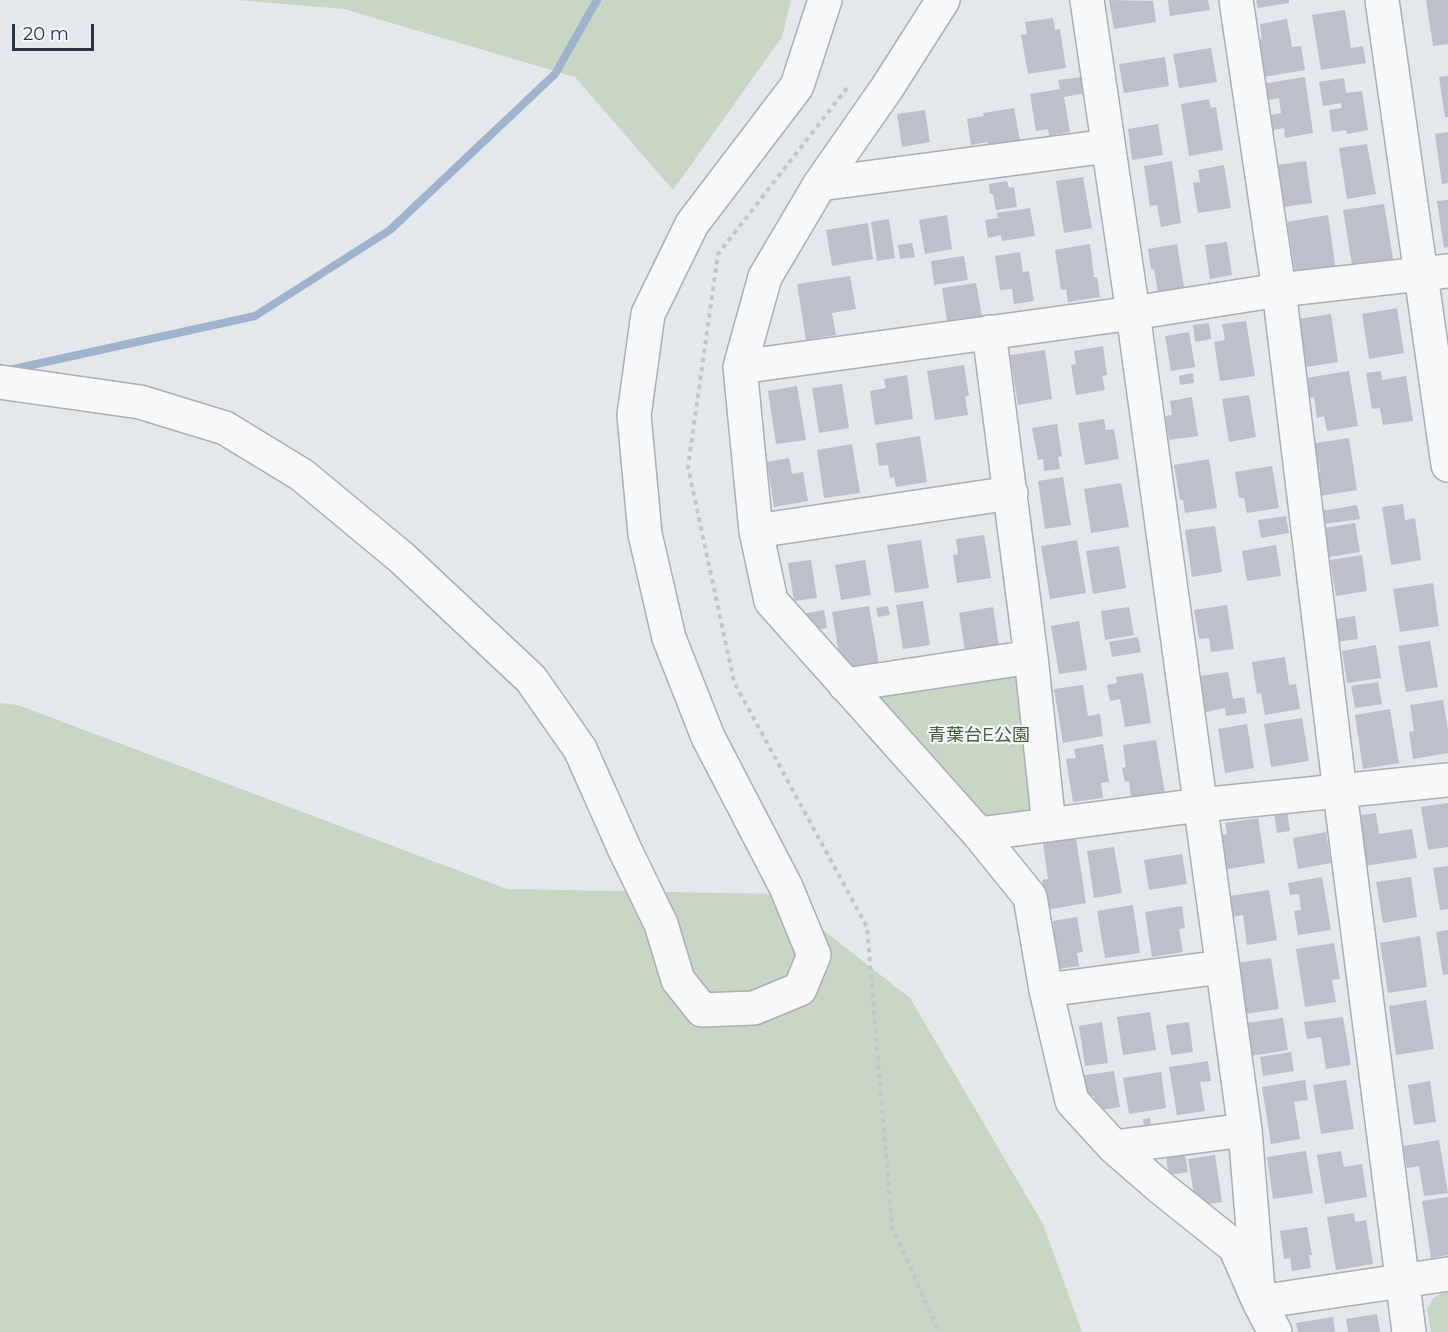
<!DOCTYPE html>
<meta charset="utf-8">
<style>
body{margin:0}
#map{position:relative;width:1448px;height:1332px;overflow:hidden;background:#e4e7ec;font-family:Montserrat,sans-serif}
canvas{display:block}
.scale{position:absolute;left:12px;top:24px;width:82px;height:27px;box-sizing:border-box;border:3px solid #2b3445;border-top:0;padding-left:8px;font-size:18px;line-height:21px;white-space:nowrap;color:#2b3445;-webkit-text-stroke:4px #f4f6f9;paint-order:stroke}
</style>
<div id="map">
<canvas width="1448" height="1332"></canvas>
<div class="scale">20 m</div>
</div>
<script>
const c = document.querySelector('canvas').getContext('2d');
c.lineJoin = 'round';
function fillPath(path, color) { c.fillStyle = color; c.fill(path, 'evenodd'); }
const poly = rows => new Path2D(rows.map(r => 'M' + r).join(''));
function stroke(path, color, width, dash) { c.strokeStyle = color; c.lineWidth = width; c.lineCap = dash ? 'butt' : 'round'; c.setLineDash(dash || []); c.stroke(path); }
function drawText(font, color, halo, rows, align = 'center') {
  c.font = font + ' Montserrat,"Noto Sans JP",sans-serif'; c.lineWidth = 4.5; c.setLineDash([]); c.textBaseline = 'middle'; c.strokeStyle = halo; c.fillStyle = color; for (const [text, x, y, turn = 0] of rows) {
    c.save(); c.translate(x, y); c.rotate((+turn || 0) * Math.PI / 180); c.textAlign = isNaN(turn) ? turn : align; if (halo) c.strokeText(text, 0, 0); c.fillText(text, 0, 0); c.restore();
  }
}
const green = poly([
 [238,0,791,0,782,37,673,190,575,77,344,9],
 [1013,677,1030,690,1039,807,1027,818,987,822,871,698,917,685],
 [0,703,18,705,507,889,777,894,910,998,1043,1224,1082,1332,0,1332],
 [1448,1290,1448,1332,1431,1332,1427,1309,1433,1298]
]);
const stream = poly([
 [9,370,255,316,390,230,555,74,597,0]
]);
const building = poly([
 [1109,0,1153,1,1156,22,1114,29],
 [1168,0,1208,0,1210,10,1170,16],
 [1256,0,1289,0,1289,3,1258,8],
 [1426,0,1448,0,1448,44,1433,46],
 [1345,10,1351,48,1363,46,1366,63,1321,70,1312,15],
 [1053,18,1055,30,1060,29,1066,68,1028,74,1021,35,1027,34,1025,22],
 [1287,19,1292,47,1301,46,1305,70,1263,77,1257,40,1262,39,1260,24],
 [1211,48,1217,82,1179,88,1173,54],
 [1165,57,1169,86,1124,93,1119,64],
 [1448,76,1448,117,1445,117,1439,77],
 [1082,77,1085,93,1064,97,1070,132,1049,136,1048,129,1036,131,1030,94,1060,89,1058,80],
 [1305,77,1313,133,1285,138,1284,128,1273,130,1270,115,1281,113,1279,98,1263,101,1261,84],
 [1344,78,1346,93,1362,91,1368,130,1347,134,1346,130,1332,132,1329,110,1342,108,1341,103,1323,106,1319,82],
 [1209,99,1211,108,1216,107,1223,150,1189,156,1181,104],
 [1014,108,1020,141,988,146,988,142,971,145,967,119,984,116,983,113],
 [925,110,930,142,902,147,897,114],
 [1158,124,1163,155,1132,160,1128,129],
 [1448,132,1448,183,1442,184,1435,134],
 [1367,144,1376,194,1347,199,1339,148],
 [1172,161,1181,223,1161,227,1157,205,1150,206,1144,166],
 [1306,161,1312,203,1283,207,1276,165],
 [1224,165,1231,208,1198,213,1193,183,1200,182,1198,170],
 [1083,177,1092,228,1064,233,1056,181],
 [1007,181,1009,188,1014,187,1017,207,996,210,993,194,990,194,989,184],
 [1448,200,1448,247,1444,248,1437,201],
 [1384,204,1393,259,1352,265,1343,210],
 [1030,208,1035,236,1002,241,1001,235,988,238,985,220,998,218,997,213],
 [947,215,952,249,925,254,919,220],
 [1328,215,1336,271,1296,277,1287,222],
 [889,219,895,258,877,261,871,222],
 [868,223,873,259,832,266,826,230],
 [1227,242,1232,275,1210,279,1205,245],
 [912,243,915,257,900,259,898,245],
 [1090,244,1094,277,1097,277,1100,297,1068,302,1066,289,1061,290,1055,250],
 [1177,244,1184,287,1158,292,1154,269,1151,269,1148,249],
 [1020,252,1023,272,1029,271,1034,301,1014,304,1012,289,1000,290,995,256],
 [964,256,968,280,934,285,931,261],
 [850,276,856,309,832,313,836,335,806,340,797,284],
 [976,283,982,316,947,321,942,288],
 [1397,308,1404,353,1369,359,1362,314],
 [1331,314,1338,362,1306,367,1298,319],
 [1246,321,1255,376,1220,381,1214,342,1225,340,1222,324],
 [1209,323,1211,339,1195,342,1193,325],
 [1189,332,1195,367,1171,371,1165,336],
 [1103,346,1107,375,1102,376,1105,390,1076,395,1071,365,1076,364,1074,351],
 [1045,350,1052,399,1018,405,1010,355],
 [964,365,969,396,965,396,968,415,935,420,927,371],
 [1349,371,1358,426,1327,431,1324,416,1317,418,1314,397,1309,398,1306,378],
 [1381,371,1382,380,1406,376,1413,421,1383,425,1380,408,1372,409,1366,373],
 [1193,373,1194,383,1180,385,1179,376],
 [907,375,913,419,875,425,870,391,886,388,884,379],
 [842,384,849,428,819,433,812,388],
 [797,386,806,440,776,444,768,391],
 [1249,395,1256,437,1229,442,1222,399],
 [1192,397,1198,436,1169,440,1165,416,1172,415,1170,401],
 [1104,419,1106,430,1114,429,1119,459,1085,465,1078,423],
 [1057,424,1062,456,1058,457,1060,469,1044,471,1043,459,1038,460,1032,428],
 [920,436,927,482,896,487,894,477,890,478,888,465,879,466,876,443],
 [1349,438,1357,490,1320,496,1316,473,1320,472,1319,463,1312,464,1309,444],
 [852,444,860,493,824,498,817,450],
 [789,458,792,474,803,472,808,501,774,507,767,462],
 [1209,459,1217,508,1185,513,1183,500,1180,500,1174,465],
 [1272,466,1279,508,1247,513,1244,498,1239,498,1235,472],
 [1063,477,1071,525,1045,529,1038,481],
 [1121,483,1129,527,1091,533,1084,489],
 [1403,504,1405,520,1415,518,1421,560,1391,565,1382,507],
 [1357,505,1360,519,1324,524,1322,511],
 [1286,516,1289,533,1261,538,1258,520],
 [1355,523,1360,552,1329,557,1324,528],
 [1215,526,1222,572,1192,577,1185,530],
 [984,535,991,578,957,583,953,555,958,554,956,539],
 [921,540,929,588,895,593,887,545],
 [1077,540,1086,593,1050,599,1041,546],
 [1276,545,1281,576,1247,581,1242,551],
 [1119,546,1126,588,1093,594,1086,551],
 [1362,555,1367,591,1336,596,1330,560],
 [811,560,817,598,794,601,788,563],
 [865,560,871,595,841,600,835,565],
 [1433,583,1439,626,1400,632,1393,589],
 [923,601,930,645,903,649,896,605],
 [1227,605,1234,649,1211,652,1209,638,1199,639,1194,610],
 [869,606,879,664,842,670,832,612],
 [888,606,890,615,878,617,876,608],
 [993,607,999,646,965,651,959,613],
 [1129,607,1134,635,1105,640,1101,611],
 [824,610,827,628,805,631,802,614],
 [1355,616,1358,639,1335,642,1331,620],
 [1079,621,1087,670,1059,674,1051,626],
 [1138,637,1141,652,1112,657,1109,642],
 [1430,641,1438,687,1406,692,1398,646],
 [1376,645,1381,678,1347,683,1342,651],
 [1285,657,1289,685,1296,684,1300,709,1265,715,1261,693,1257,694,1252,662],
 [1228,672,1233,699,1244,697,1247,713,1226,716,1225,708,1206,712,1200,676],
 [1143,673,1151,723,1125,727,1120,699,1110,701,1107,685,1117,683,1116,677],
 [1378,682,1382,704,1355,708,1351,686],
 [1083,685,1088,716,1100,714,1103,736,1063,743,1054,689],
 [1443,700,1448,730,1448,753,1413,759,1409,732,1414,731,1410,705],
 [1390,709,1399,763,1363,769,1355,715],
 [1302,718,1309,761,1271,767,1264,724],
 [1247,724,1254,768,1225,773,1218,729],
 [1156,740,1165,794,1131,799,1129,781,1125,782,1122,768,1126,767,1123,745],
 [1103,744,1109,782,1101,783,1103,798,1073,802,1066,759,1076,758,1074,749],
 [1448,803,1448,847,1428,850,1421,807],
 [1287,809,1290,831,1277,833,1274,811],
 [1376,813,1379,834,1412,829,1417,858,1364,866,1356,816],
 [1258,818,1265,863,1227,869,1221,835,1227,834,1225,823],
 [1326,832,1331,863,1298,869,1293,838],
 [1076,838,1086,903,1046,910,1042,880,1048,879,1043,843],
 [1114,847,1122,893,1094,898,1087,851],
 [1182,854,1187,884,1149,890,1144,860],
 [1448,866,1448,909,1440,910,1433,868],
 [1322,877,1331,930,1298,935,1294,911,1301,910,1299,894,1290,895,1288,883],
 [1411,877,1417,917,1383,923,1376,882],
 [1269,890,1277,940,1247,945,1243,915,1233,917,1230,896],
 [1133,905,1140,953,1105,958,1097,911],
 [1182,906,1185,928,1179,929,1183,952,1152,957,1145,912],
 [1077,917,1083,952,1077,953,1079,966,1058,969,1053,921],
 [1448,930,1448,974,1443,975,1436,932],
 [1420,936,1427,987,1388,993,1380,943],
 [1334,943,1340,979,1332,980,1336,1002,1305,1007,1296,949],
 [1271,958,1279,1009,1238,1015,1230,964],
 [1426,1000,1434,1049,1396,1055,1389,1006],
 [1150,1012,1156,1050,1123,1055,1117,1017],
 [1343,1017,1351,1065,1326,1069,1321,1037,1307,1039,1304,1022],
 [1283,1018,1288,1050,1251,1056,1246,1023],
 [1102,1022,1108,1063,1085,1066,1079,1026],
 [1189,1022,1193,1052,1171,1055,1166,1025],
 [1291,1052,1294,1071,1263,1076,1260,1057],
 [1208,1061,1211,1081,1200,1082,1205,1111,1177,1115,1169,1067],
 [1114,1071,1120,1107,1096,1111,1094,1096,1082,1098,1078,1076],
 [1161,1072,1166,1108,1129,1114,1123,1078],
 [1305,1080,1308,1100,1294,1102,1300,1139,1271,1144,1262,1087],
 [1346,1080,1354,1129,1321,1134,1313,1085],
 [1430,1081,1436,1122,1414,1125,1408,1085],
 [1150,1118,1151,1127,1146,1137,1143,1119],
 [1439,1140,1448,1193,1424,1196,1419,1166,1407,1168,1403,1146],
 [1306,1151,1313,1193,1273,1199,1267,1157],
 [1341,1151,1344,1167,1362,1164,1367,1197,1325,1204,1317,1155],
 [1185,1155,1188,1172,1169,1175,1166,1158],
 [1215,1155,1222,1202,1196,1206,1188,1159],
 [1448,1197,1448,1255,1431,1258,1422,1201],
 [1354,1213,1355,1222,1366,1220,1373,1264,1336,1270,1327,1217],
 [1307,1227,1312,1255,1309,1255,1311,1268,1292,1271,1290,1258,1284,1259,1280,1231],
 [1377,1314,1380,1332,1348,1332,1346,1319],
 [1333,1317,1335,1332,1298,1332,1296,1323]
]);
const path = poly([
 [847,88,718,254,688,467,734,682,867,927,892,1227,939,1332]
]);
const minor = poly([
 [943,0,887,88,820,184,765,277,740,367,756,531,771,601,979,834,1030,897,1046,990,1072,1101,1114,1147],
 [1087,0,1133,313,1245,1130,1259,1302,1448,1274],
 [1236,0,1279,290,1340,792,1409,1332],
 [1382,0,1448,465],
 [820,184,1108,146],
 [989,332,1031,657,1049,825],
 [740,367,1133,313,1279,290,1448,271],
 [0,382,140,402,225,428,302,475,402,558,531,679,580,749,625,850,661,924,678,980,702,1010,754,1008,800,989,814,955,786,887,708,737,669,638,645,534,634,415,648,314,692,224,797,86,825,0],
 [756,531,1011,493],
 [845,685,1031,657],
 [979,834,1200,805,1448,780],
 [1046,990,1222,967],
 [1245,1130,1114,1147,1160,1187,1235,1247,1259,1302,1275,1332]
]);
const parkNames = [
 ["青葉台E公園",979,736]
];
fillPath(green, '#c9d6c5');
stroke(stream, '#9fb4cc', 8);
fillPath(building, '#bbc0ca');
stroke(minor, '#a9aeb7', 36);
stroke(path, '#c2c5cb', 4, [4.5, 4.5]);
stroke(minor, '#f7f8fa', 33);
drawText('18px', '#3f6138', '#f4f6f9', parkNames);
</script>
